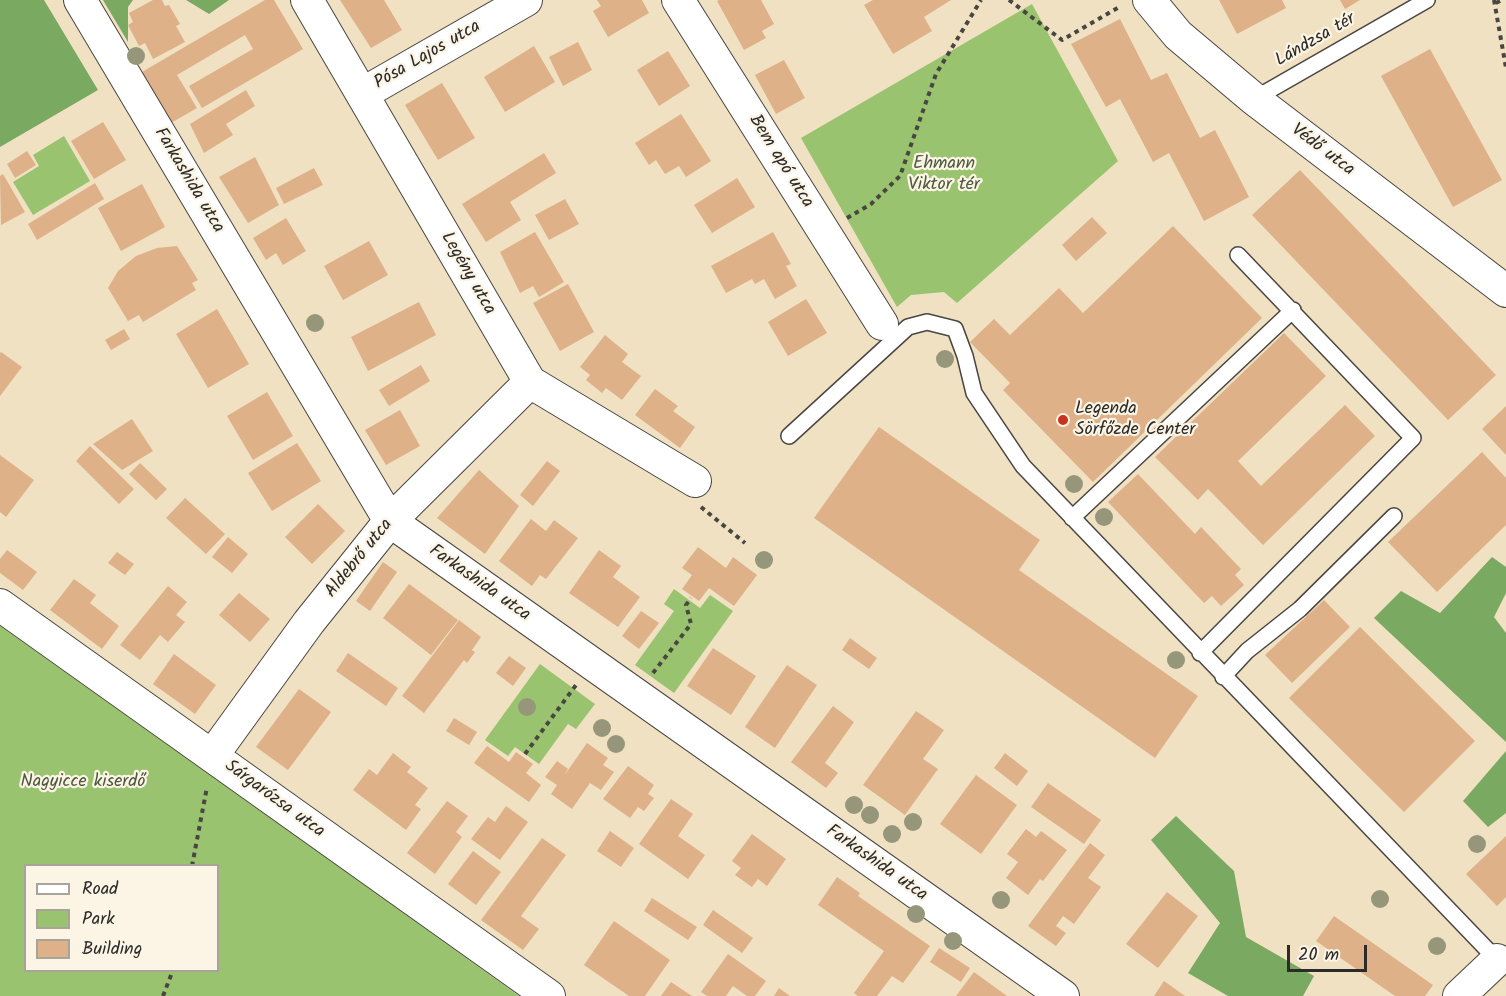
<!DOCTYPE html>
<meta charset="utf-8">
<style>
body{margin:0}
#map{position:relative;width:1506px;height:996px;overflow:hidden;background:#f0e1c2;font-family:Kalam,sans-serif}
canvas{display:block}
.legend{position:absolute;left:24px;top:864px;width:195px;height:108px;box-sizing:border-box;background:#fcf5e5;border:2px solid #a8a49b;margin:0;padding:8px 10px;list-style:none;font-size:18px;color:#2b2b2b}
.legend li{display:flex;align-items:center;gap:12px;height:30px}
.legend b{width:30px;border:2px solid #a8a49b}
.scale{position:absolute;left:1287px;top:945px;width:80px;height:27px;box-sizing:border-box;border:3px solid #2b2b2b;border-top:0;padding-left:8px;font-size:18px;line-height:21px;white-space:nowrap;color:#2b2b2b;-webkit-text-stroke:4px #fcf5e5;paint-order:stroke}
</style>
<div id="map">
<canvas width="1506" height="996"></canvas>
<ul class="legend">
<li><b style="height:8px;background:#fff"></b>Road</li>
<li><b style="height:16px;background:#99c36f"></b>Park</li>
<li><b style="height:16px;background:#deb189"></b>Building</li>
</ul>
<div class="scale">20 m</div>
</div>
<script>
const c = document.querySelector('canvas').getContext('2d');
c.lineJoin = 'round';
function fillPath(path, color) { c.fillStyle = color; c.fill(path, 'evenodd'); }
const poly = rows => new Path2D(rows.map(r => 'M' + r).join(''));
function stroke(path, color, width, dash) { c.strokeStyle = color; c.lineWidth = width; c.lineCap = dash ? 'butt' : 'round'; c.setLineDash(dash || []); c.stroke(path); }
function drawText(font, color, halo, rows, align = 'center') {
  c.font = font + ' Kalam,sans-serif'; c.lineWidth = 4.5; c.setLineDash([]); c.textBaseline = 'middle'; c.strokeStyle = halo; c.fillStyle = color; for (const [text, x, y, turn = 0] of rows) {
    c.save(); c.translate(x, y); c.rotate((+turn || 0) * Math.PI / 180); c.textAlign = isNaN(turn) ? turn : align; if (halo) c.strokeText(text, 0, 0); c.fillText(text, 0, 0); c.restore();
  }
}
const green = poly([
 [1032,4,1118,161,957,303,944,292,911,295,897,307,801,138],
 [64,136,90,181,33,215,13,182,39,166,33,155],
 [674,589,700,608,710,595,733,611,674,693,635,665,674,611,664,604],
 [0,623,519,996,0,996],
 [26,866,218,866,218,970,26,970],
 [540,664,595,704,576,729,568,724,539,764,515,747,508,756,485,740]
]);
const forest = poly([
 [0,0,44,0,98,90,0,147],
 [103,0,133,0,128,7,128,42],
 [186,0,229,0,209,14],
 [1492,557,1506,567,1506,593,1494,617,1506,633,1506,742,1374,618,1401,591,1440,613],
 [1506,751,1506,813,1488,827,1463,801],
 [1176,816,1234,871,1246,937,1314,976,1303,996,1228,996,1188,973,1220,923,1151,840]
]);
const building = poly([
 [153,0,162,0,165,6,169,5,180,24,176,26,185,42,153,59,145,43,139,46,128,25,133,22,129,13],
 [265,0,274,0,303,49,202,108,189,86,253,49,245,35,177,75,197,108,171,123,142,72],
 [340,0,384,0,402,30,371,48],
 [597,0,642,0,649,13,608,37,593,11,601,6],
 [719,0,761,0,774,24,762,31,766,38,744,50,717,1],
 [873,0,951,0,924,17,932,31,893,54,864,5],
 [1219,0,1282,0,1286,8,1237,34],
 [1340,0,1360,0,1345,9],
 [1120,19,1151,80,1167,73,1200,138,1215,130,1249,197,1204,221,1169,153,1153,162,1120,99,1106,107,1071,44],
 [578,42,592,70,563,86,549,57],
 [534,46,555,82,505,112,484,77],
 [1430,49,1502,180,1453,207,1381,76],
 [668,51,690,86,659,106,637,70],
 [784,60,805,98,776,114,755,75],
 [442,83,475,138,438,160,405,105],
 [246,90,255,106,226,124,233,135,204,153,190,124],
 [681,114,711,161,686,177,679,166,665,174,656,160,649,165,635,143],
 [103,122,126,160,94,179,71,141],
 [27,151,36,165,15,178,7,164],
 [544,153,556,173,510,202,521,220,486,242,462,204],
 [255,157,279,205,248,223,219,177],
 [314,168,323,185,284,204,276,188],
 [1300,170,1496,375,1448,420,1252,215],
 [3,174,25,212,1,225,0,176],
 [737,178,755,207,712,233,694,205],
 [95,183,104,199,37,240,28,224],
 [142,184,165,227,121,251,98,208],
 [565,199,579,224,549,240,535,215],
 [1092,217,1107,233,1076,261,1062,245],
 [286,218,306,251,283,265,276,253,266,260,253,238],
 [1173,226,1262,318,1093,482,1003,390,1010,383,970,342,994,319,1010,335,1059,288,1083,313],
 [535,232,564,282,539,297,533,286,520,293,500,252],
 [773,232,791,264,786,266,797,286,775,299,764,279,755,284,752,279,726,293,711,266],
 [369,241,388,275,343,300,324,266],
 [177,246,198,280,192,283,196,290,143,322,139,315,128,321,108,288,118,271,136,256,157,248],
 [568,284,594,332,560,351,533,303],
 [806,299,827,333,788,356,768,322],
 [419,302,436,335,368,371,351,337],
 [217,309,249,364,208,388,176,334],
 [124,329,130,339,111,350,105,340],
 [1284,333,1326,376,1238,461,1261,486,1345,405,1375,436,1263,545,1208,489,1198,500,1155,457],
 [605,335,628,354,622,362,641,376,622,400,606,388,602,393,586,380,590,375,580,367],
 [1,352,22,367,0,396,0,353],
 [421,365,430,381,389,406,379,390],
 [655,389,678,406,673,411,695,427,680,448,635,415],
 [267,392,293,436,253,460,227,416],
 [1506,406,1506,455,1482,429],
 [400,410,420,446,386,465,365,430],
 [132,419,153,451,122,470,93,444],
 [879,427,1040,540,1019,570,1198,696,1155,758,814,518],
 [297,443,321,481,272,511,248,473],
 [90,446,134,489,119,504,76,461],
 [1482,452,1506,478,1506,525,1437,592,1388,542],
 [0,455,34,480,6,517,0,512],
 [547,461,560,471,533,506,520,495],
 [140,463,167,489,156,500,129,474],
 [479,470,519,506,485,554,437,518],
 [1138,474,1195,534,1201,527,1241,569,1235,575,1244,585,1221,606,1212,596,1204,603,1108,502],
 [185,498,225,534,206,554,166,518],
 [318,504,345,531,312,564,285,537],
 [531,519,546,531,554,520,578,538,546,579,540,575,532,586,499,561],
 [228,537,248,554,232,573,212,557],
 [698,547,726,568,733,557,757,575,734,606,709,588,699,601,682,589,692,575,682,568],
 [7,550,37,572,23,590,0,573,0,559],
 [599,550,621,566,613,577,640,597,618,627,569,593],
 [117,552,134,564,125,575,108,563],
 [383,562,397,572,370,611,356,601],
 [74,579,96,595,90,603,119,626,102,649,50,610],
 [409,584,458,620,431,655,383,618],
 [168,586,187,602,176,615,185,622,168,642,160,635,140,660,120,645],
 [239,593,270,619,250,642,219,615],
 [1324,600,1350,627,1292,683,1265,655],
 [641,611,659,623,639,649,622,636],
 [459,620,481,637,472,650,475,652,467,663,464,660,424,713,402,696],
 [1360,627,1475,741,1404,812,1289,698],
 [850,638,877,658,869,669,842,650],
 [713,648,756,676,731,715,687,686],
 [348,653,398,688,386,706,336,671],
 [174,654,216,685,195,714,153,684],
 [509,656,526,668,513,686,496,673],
 [787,665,817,685,775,748,745,727],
 [299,689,331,712,288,770,256,747],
 [833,706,854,722,825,763,838,773,826,788,791,762],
 [916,711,944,730,923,759,938,769,905,815,863,785],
 [454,718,477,732,469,745,446,731],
 [587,743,608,758,603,765,614,772,601,790,590,783,572,809,551,794,557,785,545,777,557,761,568,769,564,776],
 [487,746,509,762,516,752,533,764,526,773,541,785,529,802,474,763],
 [393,753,411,767,407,772,428,788,415,805,421,809,406,830,353,790,369,769,377,775],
 [1005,753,1028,771,1017,786,994,768],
 [628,766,654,785,648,794,654,798,644,811,638,807,630,818,603,799],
 [976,775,1017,805,981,854,940,824],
 [1048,783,1101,820,1084,844,1031,807],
 [671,799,693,814,678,836,705,855,688,879,639,844],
 [447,801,468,816,456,832,462,837,435,874,407,853],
 [506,806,528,822,500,860,471,839,488,817,495,822],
 [1026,829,1036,837,1041,831,1067,850,1043,881,1040,879,1028,895,1006,878,1018,862,1007,854],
 [610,831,634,848,621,867,597,851],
 [752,834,786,859,767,886,758,879,752,887,735,875,741,868,732,861],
 [1506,836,1506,897,1497,906,1466,874],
 [542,838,566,855,521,916,539,929,523,950,481,920],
 [1090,843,1105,855,1088,878,1101,887,1074,924,1063,916,1056,926,1066,933,1056,946,1028,926],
 [473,851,501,872,476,905,448,884],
 [837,877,860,893,858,896,930,946,903,983,892,976,877,996,858,996,854,993,884,951,818,905],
 [1167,892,1198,916,1158,968,1126,944],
 [652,898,697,927,688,940,644,911],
 [713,910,753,938,742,953,703,925],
 [1334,916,1433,985,1425,996,1395,996,1316,941],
 [614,921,670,960,645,996,629,996,584,965],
 [939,948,970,968,961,982,930,962],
 [728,954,766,981,755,996,747,996,733,986,726,996,707,996,701,992],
 [974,972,1007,996,956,996],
 [1164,981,1185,996,1154,996],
 [671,982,692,996,661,996],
 [779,988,790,996,774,996]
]);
const path = poly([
 [1009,0,1062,40,1121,6],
 [1494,0,1506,68],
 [1496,3,1502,0],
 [847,218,871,204,900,176,936,74,981,0],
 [701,507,745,543],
 [653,673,691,624,686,605,691,598],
 [525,754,576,685],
 [192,866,207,787],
 [163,996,173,970]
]);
const service = poly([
 [1254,99,1427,0],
 [789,436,908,327,927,322,955,329,965,356,974,393,1023,466,1500,963],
 [1072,518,1293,310],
 [1200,653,1413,438,1238,255],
 [1223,677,1247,651,1300,609,1394,516]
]);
const minor = poly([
 [80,0,390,521,1063,996],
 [307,0,530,382,695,481],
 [678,0,882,324],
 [1149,0,1178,35,1254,99,1506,291],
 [362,94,526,0],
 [0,605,549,996],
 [212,756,309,622,390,521,530,382],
 [1459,996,1497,960]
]);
const trees = [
 [136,56],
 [315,323],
 [945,359],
 [1074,484],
 [1104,517],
 [764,560],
 [1176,660],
 [527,707],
 [602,728],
 [616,744],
 [854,805],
 [870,815],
 [913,822],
 [892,834],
 [1477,844],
 [1380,899],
 [1001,900],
 [916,914],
 [953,941],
 [1437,946]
];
const markers = [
 [1063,420,6,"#c8321e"]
];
const streetNames = [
 ["Lándzsa tér",1316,41,-30],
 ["Pósa Lajos utca",428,56,-30],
 ["Védő utca",1322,151,37],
 ["Bem apó utca",780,162,58],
 ["Farkashida utca",188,181,59],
 ["Legény utca",467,274,60],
 ["Aldebrő utca",360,559,-51],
 ["Farkashida utca",479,584,35],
 ["Sárgarózsa utca",274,800,36],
 ["Farkashida utca",876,864,35]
];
const parkNames = [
 ["Ehmann",944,165],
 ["Viktor tér",944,186],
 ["Nagyicce kiserdő",83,783]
];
const poiNames = [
 ["Legenda",1075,410],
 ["Sörfőzde Center",1075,431]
];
fillPath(green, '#99c36f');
fillPath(forest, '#7aa962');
fillPath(building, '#deb189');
stroke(service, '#494642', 18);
stroke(minor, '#494642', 34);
stroke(path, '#494642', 4, [4.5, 4.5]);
stroke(service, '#fff', 15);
stroke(minor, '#fff', 32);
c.fillStyle = '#96967a';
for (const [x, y] of trees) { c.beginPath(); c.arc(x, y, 9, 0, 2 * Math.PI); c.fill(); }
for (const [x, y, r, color] of markers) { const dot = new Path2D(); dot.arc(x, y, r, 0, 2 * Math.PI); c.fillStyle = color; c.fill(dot); stroke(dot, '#fcf5e5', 2); }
drawText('18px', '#2b2b2b', '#fcf5e5', streetNames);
drawText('18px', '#4c593f', '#fcf5e5', parkNames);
drawText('18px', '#2b2b2b', '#fcf5e5', poiNames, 'left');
</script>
